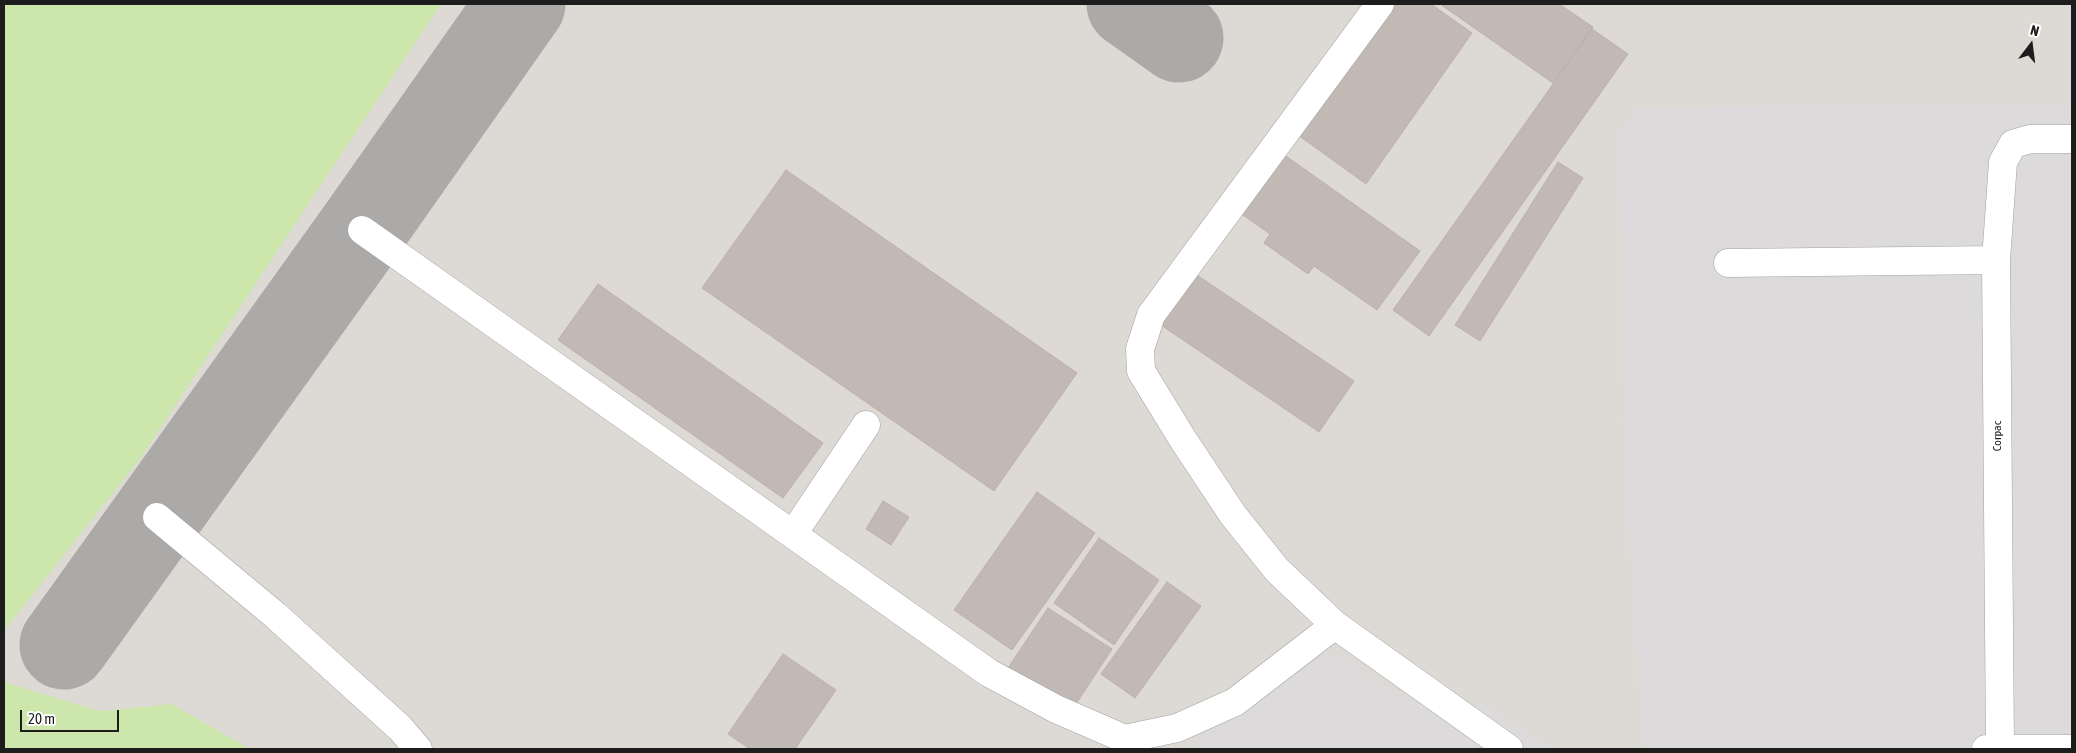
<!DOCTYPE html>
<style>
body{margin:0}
#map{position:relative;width:2076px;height:753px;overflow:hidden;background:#eeeae4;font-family:"Asap Condensed",sans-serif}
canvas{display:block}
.frame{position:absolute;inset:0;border:5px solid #1d1d1d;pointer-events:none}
.north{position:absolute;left:2006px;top:20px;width:50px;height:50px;-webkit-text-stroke:4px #fff;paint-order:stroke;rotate:15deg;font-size:14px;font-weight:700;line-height:20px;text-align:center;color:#1d1d1d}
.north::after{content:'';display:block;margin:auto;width:18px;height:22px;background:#1d1d1d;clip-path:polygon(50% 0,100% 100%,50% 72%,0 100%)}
.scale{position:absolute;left:20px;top:710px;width:99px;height:22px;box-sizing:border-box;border:2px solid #1d1d1d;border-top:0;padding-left:6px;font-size:15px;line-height:18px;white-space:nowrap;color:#1d1d1d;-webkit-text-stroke:4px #fff;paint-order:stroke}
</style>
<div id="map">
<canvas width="2076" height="753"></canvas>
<div class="frame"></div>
<div class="north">N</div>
<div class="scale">20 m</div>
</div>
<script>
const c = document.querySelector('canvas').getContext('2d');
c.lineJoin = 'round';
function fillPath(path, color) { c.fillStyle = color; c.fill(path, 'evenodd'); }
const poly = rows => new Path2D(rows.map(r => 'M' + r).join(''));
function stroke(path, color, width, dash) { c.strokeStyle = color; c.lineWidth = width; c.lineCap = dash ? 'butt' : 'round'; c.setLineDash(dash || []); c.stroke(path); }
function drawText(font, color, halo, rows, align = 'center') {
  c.font = font + ' "Asap Condensed",sans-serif'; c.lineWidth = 4; c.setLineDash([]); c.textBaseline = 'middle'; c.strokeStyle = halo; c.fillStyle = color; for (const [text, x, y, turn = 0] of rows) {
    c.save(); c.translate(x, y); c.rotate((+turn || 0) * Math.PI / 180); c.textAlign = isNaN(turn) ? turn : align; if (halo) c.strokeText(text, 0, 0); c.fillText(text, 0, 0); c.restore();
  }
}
const residential = poly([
 [4,4,2072,4,2072,749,4,749]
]);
const airport = poly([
 [4,4,2072,4,2072,103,1638,107,1619,132,1623,443,1642,749,1558,749,1534,736,1479,701,1460,729,1338,656,1317,659,1210,728,1192,749,4,749]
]);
const grass = poly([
 [4,4,441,4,139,460,4,631],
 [4,682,99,711,172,704,250,749,4,749]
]);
const taxiway = poly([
 [1131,4,1179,38],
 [64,645,362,230,521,4]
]);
const building = poly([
 [1390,4,1431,4,1472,33,1366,184,1298,135,1390,4],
 [1440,4,1559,4,1593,27,1553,83,1440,4],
 [1592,29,1628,54,1429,336,1393,310,1592,29],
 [1276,149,1420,251,1377,310,1314,266,1308,274,1264,243,1270,234,1233,208,1276,149],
 [1558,162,1583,178,1480,341,1455,325,1558,162],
 [786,170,1077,373,994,491,702,288,786,170],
 [1194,273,1354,381,1319,432,1158,323,1194,273],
 [598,284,823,443,783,498,558,340,598,284],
 [1037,492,1095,533,1012,650,954,610,1037,492],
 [883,501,909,517,891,545,866,529,883,501],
 [1099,538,1159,580,1114,645,1054,603,1099,538],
 [1167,582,1201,606,1135,698,1101,674,1167,582],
 [1048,608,1112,649,1070,713,1006,671,1048,608],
 [783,654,836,690,795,749,750,749,728,734,783,654]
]);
const minor = poly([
 [362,230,989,673,1056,709,1125,739,1177,728,1235,702,1335,625,1509,749],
 [1728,263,1996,260],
 [157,517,275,615,400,728,418,749],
 [793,534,866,425],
 [1335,625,1277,570,1233,515,1182,438,1141,371,1140,349,1151,315,1380,4],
 [1986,749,2072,749],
 [2000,749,1996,260,2003,162,2013,144,2030,139,2072,139]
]);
const streetNames = [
 ["Corpac",1997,436,-90]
];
fillPath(residential, '#dcdadb');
fillPath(airport, '#dddad5');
fillPath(grass, '#cde6ac');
stroke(taxiway, '#acaaa8', 89);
fillPath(building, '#c2b9b4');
stroke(building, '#bfb0a7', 1);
stroke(minor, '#a1a1a1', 29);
stroke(minor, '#fff', 28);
drawText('12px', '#1d1d1d', '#fff', streetNames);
</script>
